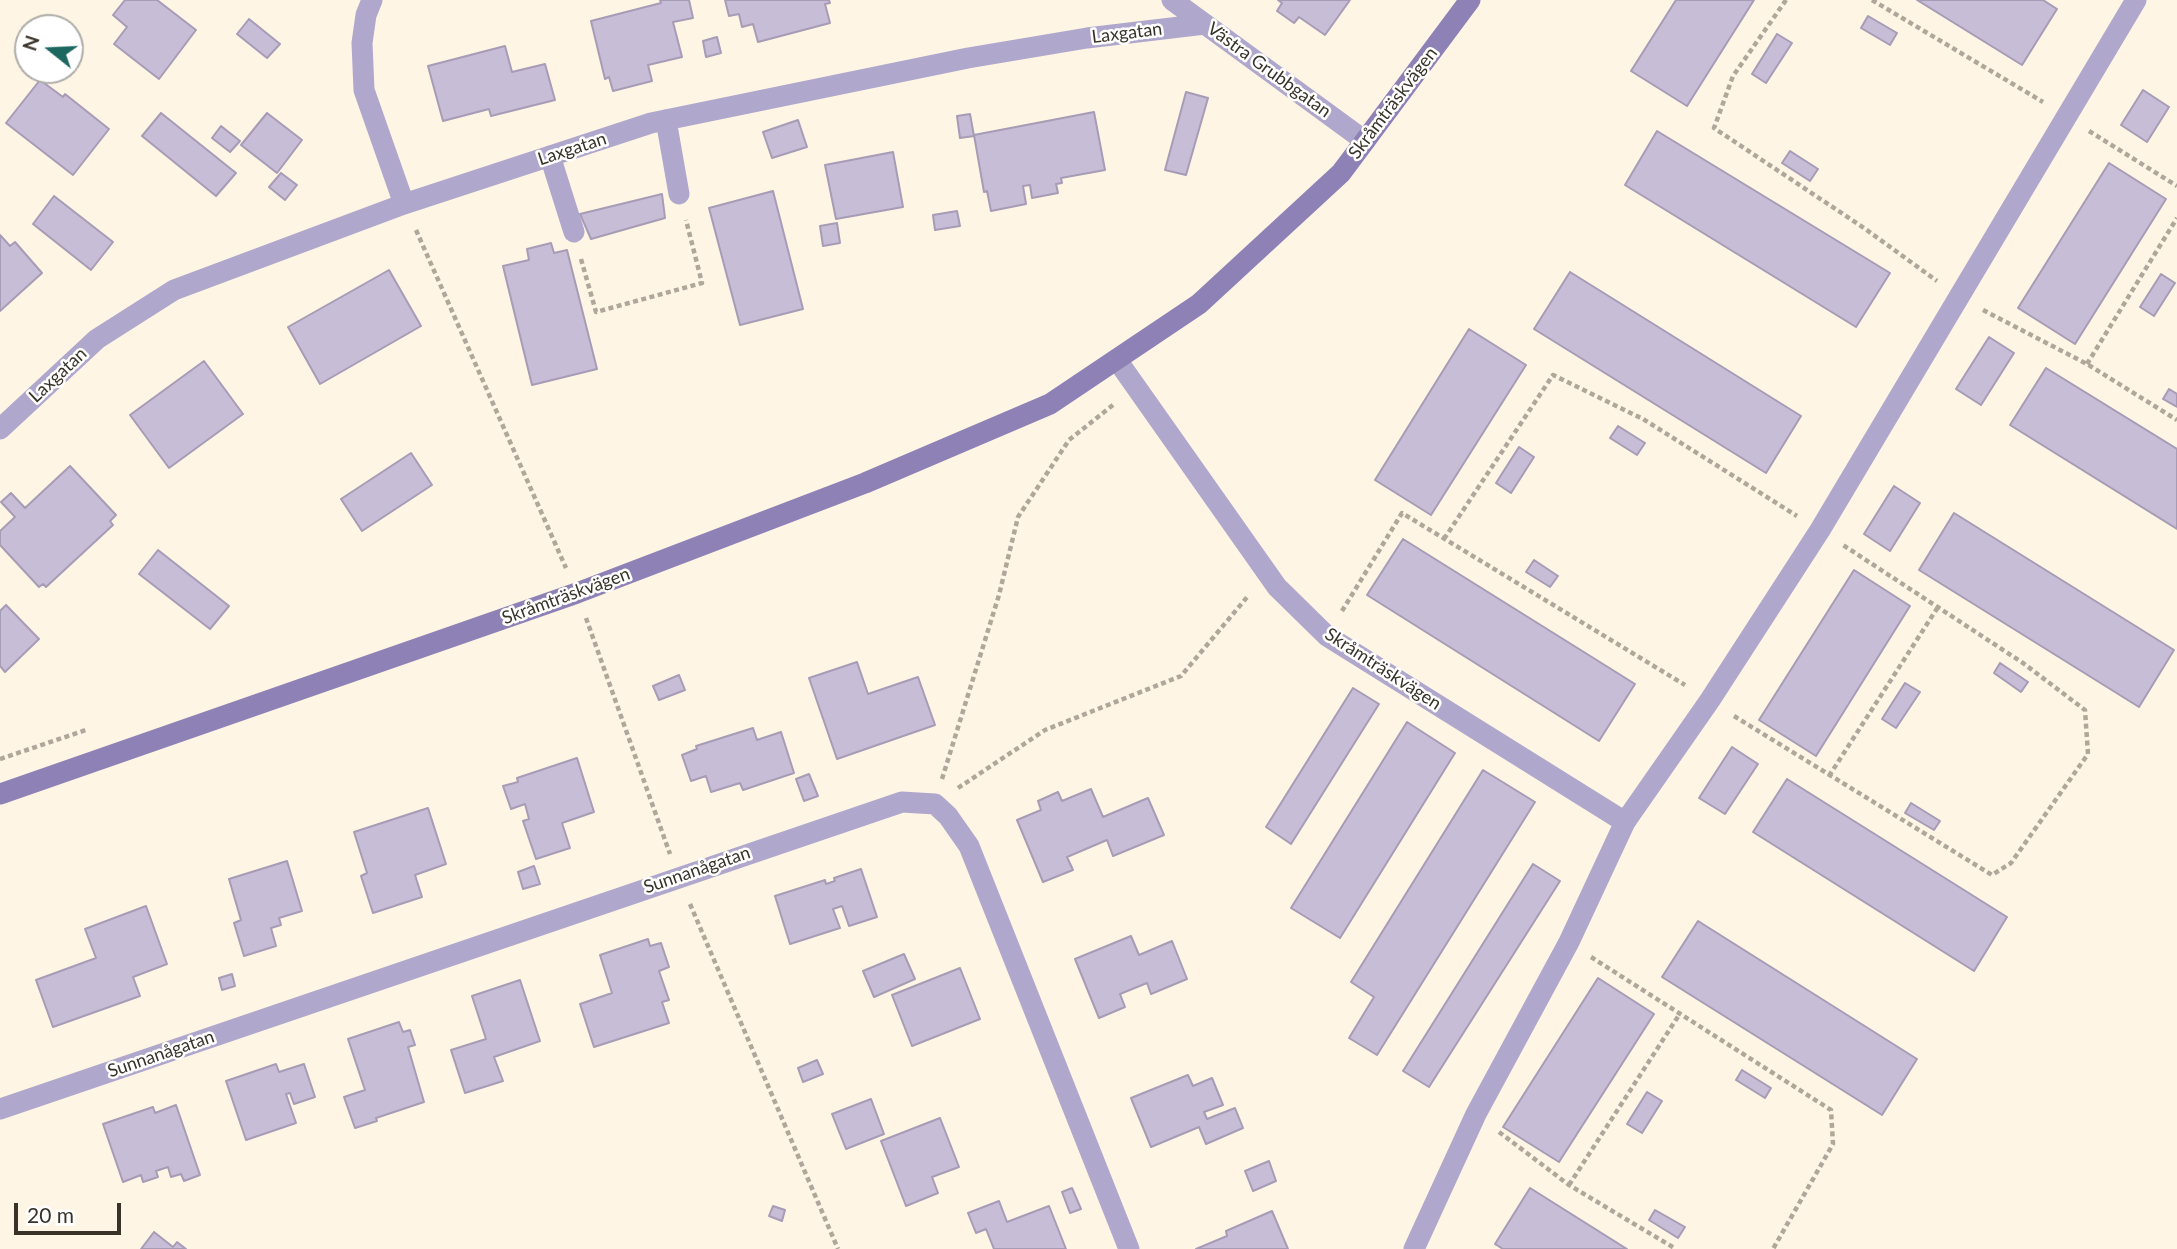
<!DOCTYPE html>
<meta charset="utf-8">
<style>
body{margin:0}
#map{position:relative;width:2177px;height:1249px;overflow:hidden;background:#fff5e5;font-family:Lato,sans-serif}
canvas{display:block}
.north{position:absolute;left:14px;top:14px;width:70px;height:70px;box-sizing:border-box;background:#fff;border:2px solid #afada9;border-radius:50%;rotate:288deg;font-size:19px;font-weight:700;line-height:28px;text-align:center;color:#383228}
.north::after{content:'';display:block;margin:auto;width:24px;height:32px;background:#1c6760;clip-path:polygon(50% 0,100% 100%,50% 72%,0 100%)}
.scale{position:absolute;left:14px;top:1203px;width:107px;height:32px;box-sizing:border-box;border:4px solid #383228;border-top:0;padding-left:9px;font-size:21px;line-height:24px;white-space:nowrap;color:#383228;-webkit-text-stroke:5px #fff;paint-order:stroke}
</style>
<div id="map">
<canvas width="2177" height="1249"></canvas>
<div class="north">N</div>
<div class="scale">20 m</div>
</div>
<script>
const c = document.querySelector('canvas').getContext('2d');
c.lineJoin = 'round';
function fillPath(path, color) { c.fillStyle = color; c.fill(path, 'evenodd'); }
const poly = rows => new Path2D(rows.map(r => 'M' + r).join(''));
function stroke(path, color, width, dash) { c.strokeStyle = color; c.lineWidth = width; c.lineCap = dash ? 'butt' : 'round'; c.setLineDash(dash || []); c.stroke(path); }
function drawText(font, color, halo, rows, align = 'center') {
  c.font = font + ' Lato,sans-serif'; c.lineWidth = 5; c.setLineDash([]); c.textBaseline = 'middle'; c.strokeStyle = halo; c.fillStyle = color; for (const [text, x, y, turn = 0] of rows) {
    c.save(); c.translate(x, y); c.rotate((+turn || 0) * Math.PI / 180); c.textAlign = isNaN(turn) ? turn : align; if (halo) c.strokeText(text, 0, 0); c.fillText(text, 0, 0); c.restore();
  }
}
const building = poly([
 [125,0,157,0,196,30,159,79,114,44,127,27,113,15,125,0],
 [660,0,689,0,693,18,673,22,682,57,648,65,652,81,613,91,609,77,605,79,591,21,661,3,660,0],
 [725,0,829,0,830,3,825,4,830,23,758,42,753,24,742,27,739,14,729,16,725,0],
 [1278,0,1350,0,1325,35,1299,17,1294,23,1277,11,1282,3,1278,0],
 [1676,0,1754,0,1687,106,1631,71,1676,0],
 [1917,0,2043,0,2057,9,2022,65,1917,0],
 [1868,16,1897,33,1890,45,1861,28,1868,16],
 [249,19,280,44,267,58,237,34,249,19],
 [1777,34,1792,43,1766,83,1752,74,1777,34],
 [717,37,721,53,706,57,703,41,717,37],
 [505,46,512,72,545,64,555,100,491,116,489,109,443,121,428,66,505,46],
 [40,80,63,97,65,94,109,129,73,175,6,123,40,80],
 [2143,90,2169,107,2147,142,2121,125,2143,90],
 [1186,92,1208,98,1186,175,1165,170,1186,92],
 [1094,112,1105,170,1061,178,1062,183,1056,184,1058,193,1032,198,1030,185,1023,186,1026,204,991,211,987,191,984,192,974,135,1094,112],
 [161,113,236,173,216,196,142,136,161,113],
 [267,113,302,140,277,173,241,145,267,113],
 [970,114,974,136,960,138,957,116,970,114],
 [798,120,807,147,772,158,763,132,798,120],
 [221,126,240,141,230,152,212,138,221,126],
 [1657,131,1890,273,1856,327,1625,185,1657,131],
 [1790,151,1818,169,1810,181,1782,163,1790,151],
 [893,152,903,207,836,219,825,165,893,152],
 [2109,163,2166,199,2075,344,2018,308,2109,163],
 [281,173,297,185,285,200,269,187,281,173],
 [773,191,803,309,740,325,709,208,773,191],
 [662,194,665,218,591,239,580,214,662,194],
 [54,196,113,242,91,270,33,224,54,196],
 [957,211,960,226,935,230,933,215,957,211],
 [837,223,840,243,823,246,820,226,837,223],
 [0,235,10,246,15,242,42,273,0,311,0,235],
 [551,243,554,253,567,250,597,369,532,385,503,266,529,260,527,249,551,243],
 [389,270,421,326,320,384,288,327,389,270],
 [1570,272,1801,416,1766,473,1534,329,1570,272],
 [2161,274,2175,283,2154,316,2140,307,2161,274],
 [1469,329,1526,365,1431,515,1375,480,1469,329],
 [1989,337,2014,353,1981,405,1956,389,1989,337],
 [204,361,243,414,169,468,130,415,204,361],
 [2046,368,2177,449,2177,529,2010,425,2046,368],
 [2169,389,2177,394,2177,407,2163,399,2169,389],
 [1618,426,1645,443,1637,455,1610,438,1618,426],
 [1519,447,1534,457,1511,493,1496,483,1519,447],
 [411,453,432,485,362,531,341,499,411,453],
 [70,466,116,515,110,521,113,525,46,587,43,584,39,587,0,545,0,531,15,517,1,502,11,493,25,508,70,466],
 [1894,486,1920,503,1890,551,1864,534,1894,486],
 [1954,513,2174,650,2139,707,1919,570,1954,513],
 [1403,539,1635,684,1599,741,1367,595,1403,539],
 [158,550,229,606,210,629,139,574,158,550],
 [1534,560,1558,576,1550,587,1526,572,1534,560],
 [1854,570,1910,606,1816,756,1759,720,1854,570],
 [6,605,39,639,5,672,0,666,0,611,6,605],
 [857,662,868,694,918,677,935,725,837,759,809,678,857,662],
 [2000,663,2028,682,2021,692,1994,673,2000,663],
 [679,675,685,690,659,700,653,686,679,675],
 [1905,683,1920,692,1896,728,1882,719,1905,683],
 [1353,688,1379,704,1291,844,1266,827,1353,688],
 [1407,722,1455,753,1340,938,1291,908,1407,722],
 [753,728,757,740,781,732,794,773,743,790,740,783,711,792,706,776,691,781,682,755,697,749,696,746,753,728],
 [1732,747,1758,764,1725,814,1699,798,1732,747],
 [577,758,594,812,562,823,570,848,536,859,523,821,529,819,525,804,511,809,503,786,518,782,517,778,577,758],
 [1483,770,1535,802,1377,1055,1349,1038,1374,997,1351,982,1483,770],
 [809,774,818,796,804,801,796,779,809,774],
 [1787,779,2007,917,1974,971,1753,832,1787,779],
 [1091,789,1103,817,1148,798,1164,835,1113,856,1107,840,1067,857,1073,870,1043,882,1017,820,1041,810,1038,801,1058,792,1062,801,1091,789],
 [1911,803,1940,821,1934,830,1905,813,1911,803],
 [428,808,446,864,415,875,422,897,373,913,361,876,367,873,354,832,428,808],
 [287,861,302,911,279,918,281,925,271,928,276,946,244,956,234,923,241,920,229,879,287,861],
 [1533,864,1560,881,1429,1087,1403,1071,1533,864],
 [534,866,540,884,523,889,518,872,534,866],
 [861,869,877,917,849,926,842,906,833,909,840,928,790,944,775,896,825,880,826,884,835,881,834,878,861,869],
 [146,906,167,964,133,977,140,996,53,1027,36,980,96,958,85,929,146,906],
 [1698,921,1917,1059,1882,1115,1662,977,1698,921],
 [1131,936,1139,955,1172,941,1187,979,1151,994,1147,983,1120,994,1125,1007,1099,1018,1075,959,1131,936],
 [648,939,650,946,661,943,669,967,659,971,669,1000,662,1002,669,1023,594,1047,580,1004,612,993,600,955,648,939],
 [904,954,915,979,874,997,863,971,904,954],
 [960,968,980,1019,912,1046,892,995,960,968],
 [232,974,235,986,222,990,219,978,232,974],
 [1598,978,1654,1014,1559,1162,1503,1127,1598,978],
 [520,980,540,1041,494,1057,503,1081,465,1093,451,1050,486,1039,472,996,520,980],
 [399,1022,403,1032,410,1030,415,1045,408,1047,424,1102,376,1118,377,1121,355,1128,344,1097,365,1090,348,1039,399,1022],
 [817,1060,823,1074,803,1082,798,1068,817,1060],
 [276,1064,279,1072,304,1064,315,1097,294,1104,290,1093,286,1094,296,1123,246,1140,226,1081,276,1064],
 [1742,1070,1771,1088,1765,1098,1736,1080,1742,1070],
 [1188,1075,1193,1086,1212,1078,1223,1105,1204,1112,1207,1119,1235,1108,1243,1128,1206,1144,1199,1127,1151,1147,1131,1098,1188,1075],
 [1647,1092,1662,1101,1642,1133,1627,1124,1647,1092],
 [871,1099,884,1134,846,1149,832,1114,871,1099],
 [176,1105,200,1175,184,1181,181,1174,171,1177,168,1167,156,1171,158,1177,143,1182,141,1175,123,1182,103,1124,153,1107,155,1113,176,1105],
 [940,1118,959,1167,932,1177,938,1193,906,1206,881,1141,940,1118],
 [1269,1161,1276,1181,1253,1191,1245,1171,1269,1161],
 [1072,1188,1081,1209,1070,1213,1062,1192,1072,1188],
 [1530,1188,1627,1249,1503,1249,1495,1244,1530,1188],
 [999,1201,1007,1222,1049,1206,1066,1249,994,1249,986,1229,976,1233,968,1213,999,1201],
 [773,1206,785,1210,782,1221,769,1216,773,1206],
 [1655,1210,1685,1227,1678,1238,1649,1220,1655,1210],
 [1272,1211,1288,1249,1196,1249,1227,1236,1226,1231,1272,1211],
 [154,1232,173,1247,177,1242,186,1249,141,1249,154,1232]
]);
const path = poly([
 [1786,0,1733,76,1714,128,1864,228,1937,281],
 [1872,0,2043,102],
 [2089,131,2177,186],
 [416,230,566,568],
 [581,259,596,312,702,283,686,220],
 [1983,310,2087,364,2177,420],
 [2087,364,2177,218],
 [1444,539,1553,375,1643,419,1797,516],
 [1342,611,1402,513,1685,685],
 [586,618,670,854],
 [1734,716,1992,875,2011,863,2088,754,2085,710,2023,663,1843,545],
 [0,759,86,730],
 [1829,776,1938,607],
 [942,779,999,595,1018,517,1069,440,1113,405],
 [958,788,1045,730,1181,676,1248,596],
 [690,904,838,1249],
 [1591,957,1831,1110,1833,1144,1773,1249],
 [1499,1132,1569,1185,1676,1249],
 [1569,1185,1679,1015]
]);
const lane = poly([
 [666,120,679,194],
 [550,156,574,232],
 [1414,1249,1476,1114,1569,942,1625,822,1710,700,1820,530,2136,0]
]);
const street = poly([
 [372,0,366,15,362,43,364,90,404,204],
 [1172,0,1365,141],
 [1117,360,1277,587,1327,636,1625,822],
 [0,429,97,339,174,290,404,204,651,123,968,58,1087,38,1205,24],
 [0,1109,902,802,935,804,948,816,969,846,1129,1249]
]);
const secondary = poly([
 [0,794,577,593,865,483,1050,404,1199,304,1341,173,1470,0]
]);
const streetNames = [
 ["Laxgatan",1127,33,-7],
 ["Västra Grubbgatan",1269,70,36],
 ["Skråmträskvägen",1393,103,-53],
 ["Laxgatan",572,149,-18],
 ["Laxgatan",58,375,-43],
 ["Skråmträskvägen",566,596,-20],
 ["Skråmträskvägen",1383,669,33],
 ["Sunnanågatan",697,870,-19],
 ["Sunnanågatan",161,1054,-19]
];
fillPath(building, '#c8bdd7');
stroke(building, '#a79cb5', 2);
stroke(path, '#b0a79a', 4.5, [5, 3.5]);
stroke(lane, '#b0a8cc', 21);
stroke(street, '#b0a8cc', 21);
stroke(secondary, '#8e81b6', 21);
drawText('18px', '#383228', '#fff', streetNames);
</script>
